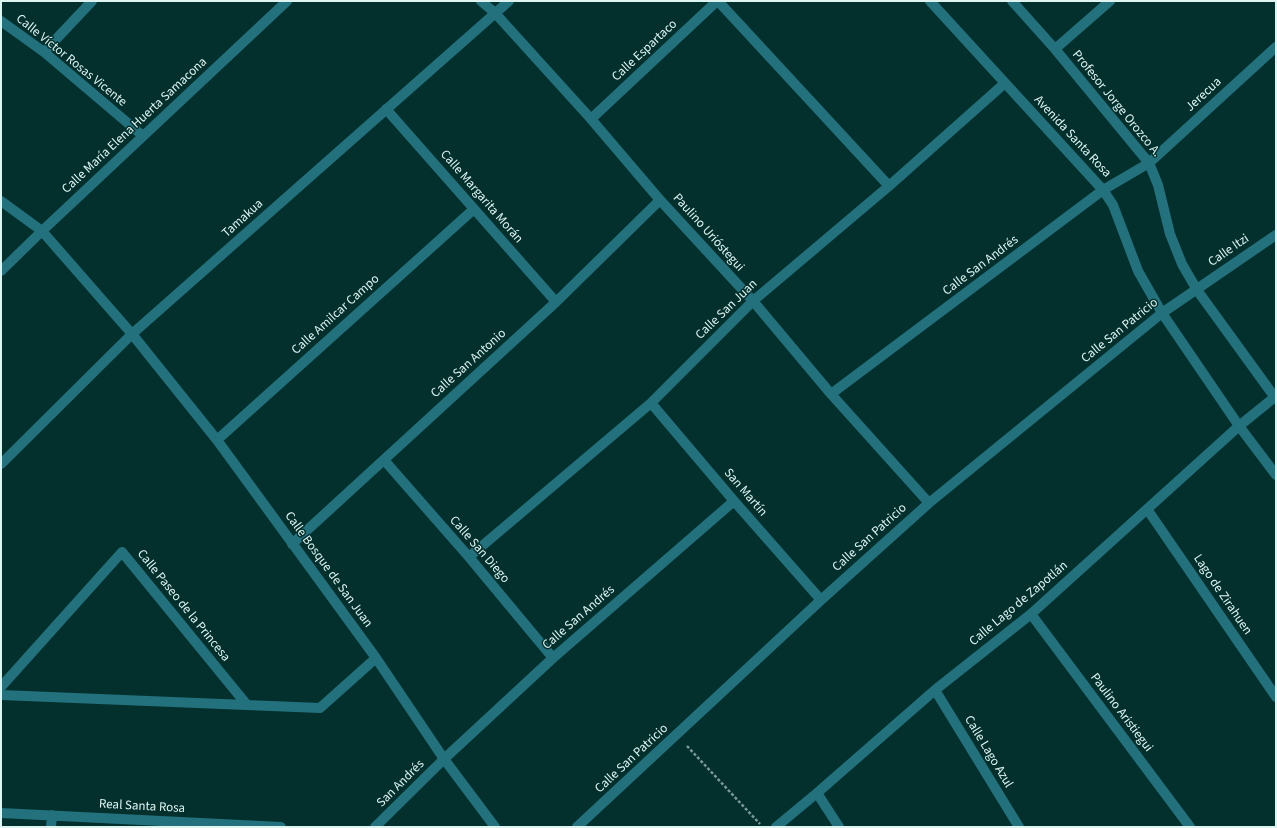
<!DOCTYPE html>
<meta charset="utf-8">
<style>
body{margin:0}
#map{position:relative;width:1277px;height:828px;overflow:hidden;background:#03302d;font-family:"Source Sans 3",sans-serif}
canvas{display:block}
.frame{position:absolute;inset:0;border:2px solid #def4f1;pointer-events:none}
</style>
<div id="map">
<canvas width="1277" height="828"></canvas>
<div class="frame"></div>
</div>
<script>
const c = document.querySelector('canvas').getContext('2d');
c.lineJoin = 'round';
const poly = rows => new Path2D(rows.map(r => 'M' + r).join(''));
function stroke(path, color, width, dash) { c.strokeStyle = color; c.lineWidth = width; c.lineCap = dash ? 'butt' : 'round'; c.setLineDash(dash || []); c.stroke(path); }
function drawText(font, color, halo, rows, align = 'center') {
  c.font = font + ' "Source Sans 3",sans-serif'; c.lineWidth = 3; c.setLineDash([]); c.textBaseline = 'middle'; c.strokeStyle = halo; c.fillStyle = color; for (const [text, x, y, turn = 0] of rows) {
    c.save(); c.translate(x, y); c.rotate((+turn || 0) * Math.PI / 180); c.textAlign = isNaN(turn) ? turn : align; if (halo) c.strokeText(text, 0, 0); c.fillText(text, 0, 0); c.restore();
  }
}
const path = poly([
 [687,746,760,824]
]);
const minor = poly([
 [481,1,495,13,591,119,660,200,753,301,831,394,929,503],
 [718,1,889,186],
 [930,1,1103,190,1113,205,1138,271,1162,313,1239,426,1276,475],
 [1012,1,1055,49,1149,163,1158,185,1170,234,1182,264,1197,290,1276,399],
 [1,21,44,52,143,136],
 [1055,49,1110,1],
 [44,52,92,1],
 [386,109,556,302],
 [591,119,717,1],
 [1,201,42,231,132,334,217,440,376,658,444,759,495,827],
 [1,271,42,231,287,1],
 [831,394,1103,190,1149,163,1276,47],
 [651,403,734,501,821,600],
 [217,440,474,209],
 [384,460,469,557,553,658],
 [1,464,132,334,509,1],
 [1147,509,1276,697],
 [292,544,556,302,660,200],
 [469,557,651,403,753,301,889,186,1005,83],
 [1031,614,1190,827],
 [1,687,122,552,247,705],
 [935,690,1019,827],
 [1,695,320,708,376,658],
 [817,793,839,827],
 [1,813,281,827],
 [51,827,52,815],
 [375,827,444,759,553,658,734,501],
 [577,827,821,600,929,503,1162,313,1276,235],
 [776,827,817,793,935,690,1031,614,1239,426,1275,397]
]);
const streetNames = [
 ["Calle Espartaco",645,51,-43],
 ["Calle Víctor Rosas Vicente",71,61,39],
 ["Jerecua",1204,95,-43],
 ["Profesor Jorge Orozco A.",1116,104,51],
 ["Calle María Elena Huerta Samacona",135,126,-43],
 ["Avenida Santa Rosa",1072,137,47],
 ["Calle Margarita Morán",481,197,49],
 ["Tamakua",243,219,-42],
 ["Paulino Urióstegui",708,233,48],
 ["Calle Itzi",1229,251,-35],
 ["Calle San Andrés",981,266,-37],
 ["Calle San Juan",727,310,-44],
 ["Calle Amilcar Campo",336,315,-42],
 ["Calle San Patricio",1120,331,-39],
 ["Calle San Antonio",469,364,-42],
 ["San Martín",745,493,49],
 ["Calle San Patricio",870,538,-42],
 ["Calle San Diego",479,550,49],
 ["Calle Bosque de San Juan",328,570,54],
 ["Lago de Zirahuen",1222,595,56],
 ["Calle Lago de Zapotlán",1019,604,-40],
 ["Calle Paseo de la Princesa",183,606,51],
 ["Calle San Andrés",579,618,-41],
 ["Paulino Aristiegui",1121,713,53],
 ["Calle Lago Azul",988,752,59],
 ["Calle San Patricio",632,759,-43],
 ["San Andrés",401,784,-45],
 ["Real Santa Rosa",142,807,3]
];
stroke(path, '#799996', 2.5, [3, 2]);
stroke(minor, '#22717d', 10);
drawText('13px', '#def4f1', '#03302d', streetNames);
</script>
